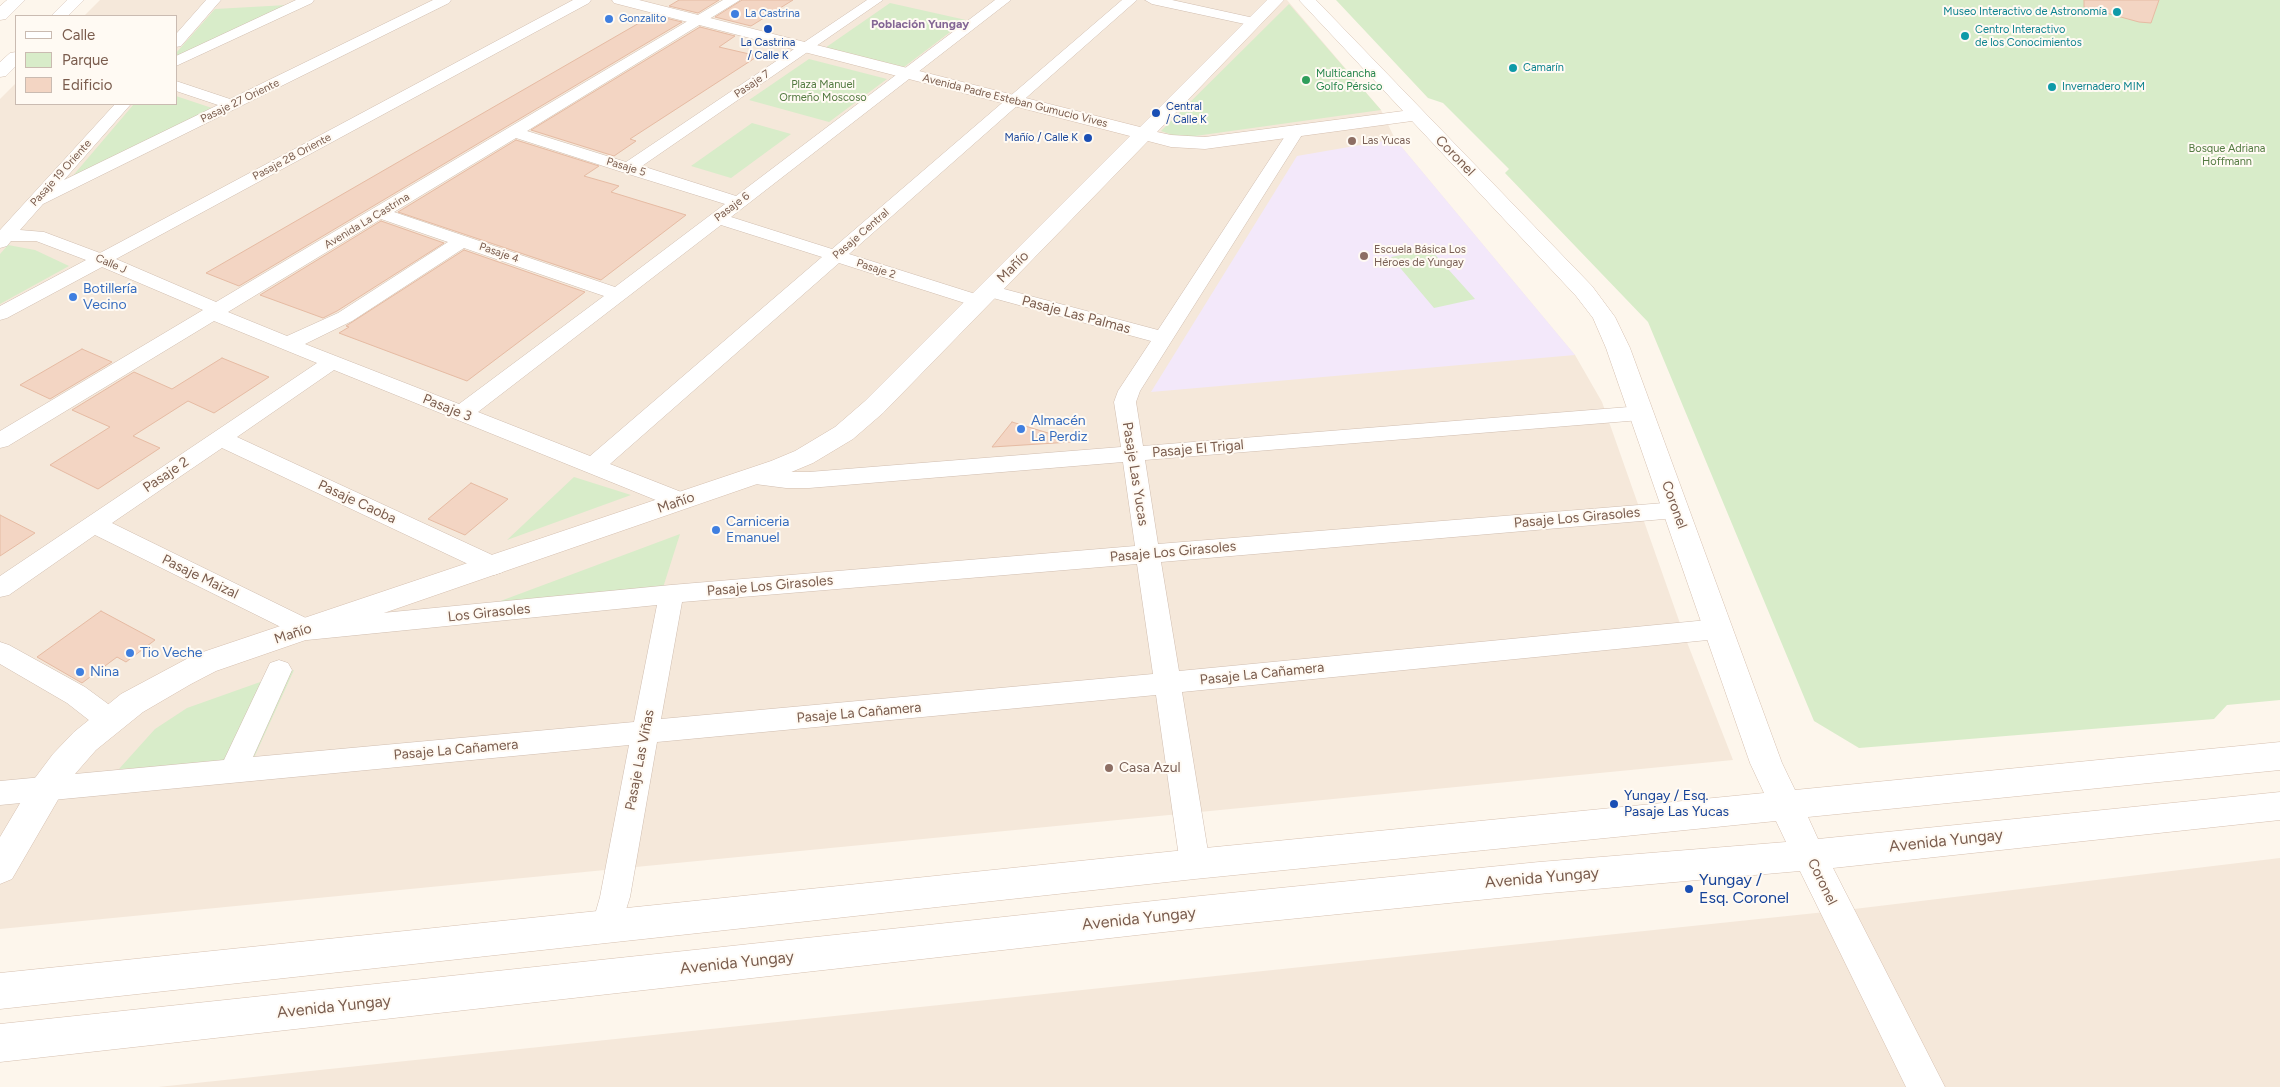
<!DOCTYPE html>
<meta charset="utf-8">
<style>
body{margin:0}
#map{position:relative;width:2280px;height:1087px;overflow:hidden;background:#fdf6ec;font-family:Figtree,sans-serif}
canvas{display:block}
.legend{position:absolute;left:15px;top:15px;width:162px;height:90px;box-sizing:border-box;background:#fffaf3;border:1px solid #cabbb1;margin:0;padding:6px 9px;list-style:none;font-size:15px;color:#7a5c4d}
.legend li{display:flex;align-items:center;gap:10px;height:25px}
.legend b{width:25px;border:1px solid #cabbb1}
</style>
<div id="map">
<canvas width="2280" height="1087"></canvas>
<ul class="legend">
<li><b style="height:6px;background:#fff"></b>Calle</li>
<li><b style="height:14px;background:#d8ecc9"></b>Parque</li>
<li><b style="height:14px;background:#f3d5c3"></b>Edificio</li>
</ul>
</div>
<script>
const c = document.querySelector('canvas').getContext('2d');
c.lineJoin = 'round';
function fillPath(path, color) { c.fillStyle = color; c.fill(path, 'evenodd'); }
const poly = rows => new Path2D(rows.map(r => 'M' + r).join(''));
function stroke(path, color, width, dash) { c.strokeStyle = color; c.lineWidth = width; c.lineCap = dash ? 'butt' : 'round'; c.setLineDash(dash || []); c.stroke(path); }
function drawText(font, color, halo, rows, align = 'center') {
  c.font = font + ' Figtree,sans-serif'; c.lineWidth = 4; c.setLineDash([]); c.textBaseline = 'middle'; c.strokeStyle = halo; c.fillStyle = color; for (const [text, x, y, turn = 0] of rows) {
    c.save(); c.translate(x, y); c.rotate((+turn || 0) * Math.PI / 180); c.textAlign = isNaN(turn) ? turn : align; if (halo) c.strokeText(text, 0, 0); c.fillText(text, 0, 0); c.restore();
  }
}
const residential = poly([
 [100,0,1287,0,1381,110,1395,139,1575,355,1602,402,1683,632,1733,760,0,929,0,99,16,83,16,104,176,104,176,16,84,16],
 [2280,858,2280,1087,158,1087,1854,909]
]);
const education = poly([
 [1395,139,1575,355,1151,392,1297,156]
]);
const green = poly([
 [1336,0,2280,0,2280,700,2227,705,2214,719,1859,748,1814,721,1648,322,1505,173,1509,169,1443,103,1428,98],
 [890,3,966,20,904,67,825,48],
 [1289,4,1381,110,1181,138,1161,131],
 [287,5,176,58,176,53,215,9],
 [809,59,887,79,829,122,749,100],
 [176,96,215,109,71,178,134,104,176,104],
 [752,123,791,134,731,178,691,166],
 [8,245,35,250,69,266,0,304,0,254],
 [1430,249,1475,299,1434,308,1391,257],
 [574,477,631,495,507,540],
 [680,534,661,594,471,612],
 [294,670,252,762,119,769,155,729,187,708]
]);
const building = poly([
 [679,0,719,0,698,13,669,6,679,0],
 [742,0,793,0,751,26,715,17,742,0],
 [2084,0,2159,0,2151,23,2139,22,2084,7,2084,0],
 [653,15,682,22,239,286,206,273,653,15],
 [700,27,735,36,719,47,758,56,630,139,636,141,614,156,531,130,700,27],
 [516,140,599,166,584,176,619,186,611,192,686,215,601,280,398,212,516,140],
 [381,221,444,243,337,311,323,318,260,295,381,221],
 [464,250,585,292,467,381,339,333,349,327,346,326,464,250],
 [82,349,112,362,50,399,20,385,82,349],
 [222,358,269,377,214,413,188,401,133,436,160,448,98,489,50,465,110,427,72,410,134,372,172,389,222,358],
 [1012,422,1071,440,1071,442,992,447,1012,422],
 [471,483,508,499,465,535,428,519,471,483],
 [0,515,35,533,0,556,0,515],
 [101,611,155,640,126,662,117,657,82,683,37,657,101,611]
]);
const street = poly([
 [206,0,221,0,181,46,176,47,176,34,206,0],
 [296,0,314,0,312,3,176,66,176,56,296,0],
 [433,0,451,0,449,3,43,204,20,230,44,232,100,253,573,0,591,0,589,3,116,259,216,302,723,0,740,0,527,131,626,162,867,0,883,0,642,166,736,196,995,0,1011,0,731,217,832,249,1122,0,1137,0,849,254,985,297,988,301,985,305,978,307,971,305,839,263,610,464,689,495,692,501,689,507,681,509,673,507,334,370,237,437,503,560,506,566,503,572,494,575,485,572,222,448,112,523,310,620,671,585,1135,546,1123,462,809,488,786,488,755,484,747,482,744,476,747,470,755,468,786,472,809,472,1121,447,1114,402,1118,391,1151,341,982,295,979,291,982,287,989,285,1158,330,1289,130,1291,127,1297,125,1303,127,1305,130,1140,391,1136,402,1143,446,1641,406,1649,408,1652,413,1649,418,1641,420,1145,460,1158,544,1676,502,1684,504,1688,510,1684,516,1676,518,1161,562,1179,671,1718,619,1727,622,1731,629,1727,636,1718,639,1182,692,1210,864,1205,873,1195,877,1185,873,1180,864,1156,695,657,742,630,897,618,935,607,939,596,935,592,925,600,897,629,745,0,805,0,781,224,760,270,663,279,660,288,663,292,670,253,757,634,722,657,605,307,640,95,535,9,595,0,597,0,576,317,363,214,321,8,446,0,448,0,431,203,310,102,267,7,318,0,320,0,306,86,260,36,241,11,241,7,246,0,248,0,230,115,104,131,104,64,180,218,105,176,91,176,81,230,99,433,0],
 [516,138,622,172,725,204,615,287,394,212,516,138],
 [381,219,448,242,338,313,287,336,228,312,381,219],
 [721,225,822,257,590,456,478,412,721,225],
 [464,248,604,296,459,404,305,344,352,321,464,248],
 [1137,564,1153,674,661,719,682,602,1137,564],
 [1145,0,1172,0,1254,18,1261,22,1254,26,1152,4,1145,0],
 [0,642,9,645,85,687,119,712,122,720,119,728,109,731,99,728,67,703,0,664,0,642]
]);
const secondary = poly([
 [7,0,25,0,6,19,0,20,0,6,7,0],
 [67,0,84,0,68,16,51,16,67,0],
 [612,0,639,0,1140,127,1267,0,1284,0,1157,132,1171,135,1205,137,1403,111,1299,0,1316,0,1592,286,1615,317,1630,348,1782,763,1795,790,2280,742,2280,770,1808,817,1818,839,2280,792,2280,820,1833,868,1945,1087,1906,1087,1800,871,1539,894,1200,928,0,1062,0,1024,1200,896,1539,862,1786,842,1776,821,1195,879,0,1009,0,973,1195,849,1764,793,1750,763,1606,348,1593,318,1576,296,1412,121,1205,149,1171,147,1148,141,883,413,853,439,813,463,789,473,216,671,191,684,143,712,96,750,75,774,59,798,12,879,0,884,0,837,35,778,53,754,74,732,121,694,194,655,771,461,795,451,835,427,865,401,1130,136,614,3,612,0],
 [16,52,16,66,6,76,0,77,0,62,10,53,16,52]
]);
const markers = [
 [2117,12,5,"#0f9aa8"],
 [735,14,5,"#3f7fe0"],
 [609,19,5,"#3f7fe0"],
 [768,29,5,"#1a4fb4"],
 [1965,36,5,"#0f9aa8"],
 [1513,68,5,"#0f9aa8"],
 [1306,80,5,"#2e9e5b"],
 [2052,87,5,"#0f9aa8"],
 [1156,113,5,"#1a4fb4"],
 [1088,138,5,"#1a4fb4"],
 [1352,141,5,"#8d6e63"],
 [1364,256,5,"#8d6e63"],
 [73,297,5,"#3f7fe0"],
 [1021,429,5,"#3f7fe0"],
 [716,530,5,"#3f7fe0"],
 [130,653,5,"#3f7fe0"],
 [80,672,5,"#3f7fe0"],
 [1109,768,5,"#8d6e63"],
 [1614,804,5,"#1a4fb4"],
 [1689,889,5,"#1a4fb4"]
];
const farCulturenames = [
 ["Museo Interactivo de Astronomía",2107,12,"right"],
 ["Centro Interactivo",1975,30],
 ["de los Conocimientos",1975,43],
 ["Camarín",1523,68],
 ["Invernadero MIM",2062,87]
];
const farShopnames = [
 ["La Castrina",745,14],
 ["Gonzalito",619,19]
];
const farTransitnames = [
 ["La Castrina",768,43],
 ["/ Calle K",768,56],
 ["Central",1166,107,"left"],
 ["/ Calle K",1166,120,"left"],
 ["Mañío / Calle K",1078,138,"right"]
];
const farLeisurenames = [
 ["Multicancha",1316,74],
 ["Golfo Pérsico",1316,87]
];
const farStreetnames = [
 ["Pasaje 7",752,84,-34],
 ["Pasaje 27 Oriente",240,101,-26],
 ["Avenida Padre Esteban Gumucio Vives",1015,101,14],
 ["Pasaje 28 Oriente",292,157,-28],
 ["Pasaje 5",626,167,17],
 ["Pasaje 19 Oriente",61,173,-48],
 ["Pasaje 6",732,207,-37],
 ["Avenida La Castrina",367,221,-31],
 ["Pasaje Central",861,234,-41],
 ["Pasaje 4",499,253,19],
 ["Calle J",111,264,23],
 ["Pasaje 2",876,269,18]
];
const farParknames = [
 ["Plaza Manuel",823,85],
 ["Ormeño Moscoso",823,98],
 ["Bosque Adriana",2227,149],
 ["Hoffmann",2227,162]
];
const farEducationnames = [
 ["Las Yucas",1362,141],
 ["Escuela Básica Los",1374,250],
 ["Héroes de Yungay",1374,263]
];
const farNeighbourhoodnames = [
 ["Población Yungay",920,24]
];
const streetNames = [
 ["Coronel",1455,156,46],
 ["Mañío",1013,267,-45],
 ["Pasaje Las Palmas",1076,315,15],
 ["Pasaje 3",447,408,22],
 ["Pasaje El Trigal",1198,449,-5],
 ["Pasaje Las Yucas",1135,474,81],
 ["Pasaje 2",166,475,-34],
 ["Pasaje Caoba",357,502,25],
 ["Mañío",676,503,-19],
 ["Coronel",1674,505,70],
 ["Pasaje Los Girasoles",1577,518,-5],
 ["Pasaje Los Girasoles",1173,552,-5],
 ["Pasaje Maizal",200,577,26],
 ["Pasaje Los Girasoles",770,586,-5],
 ["Los Girasoles",489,613,-6],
 ["Mañío",293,634,-18],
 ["Pasaje La Cañamera",1262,674,-6],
 ["Pasaje La Cañamera",859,713,-5],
 ["Pasaje La Cañamera",456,750,-5],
 ["Pasaje Las Viñas",640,760,-79],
 ["Coronel",1822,882,64]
];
const shopNames = [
 ["Botillería",83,289],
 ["Vecino",83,305],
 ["Almacén",1031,421],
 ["La Perdiz",1031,437],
 ["Carniceria",726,522],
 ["Emanuel",726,538],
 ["Tio Veche",140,653],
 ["Nina",90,672]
];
const educationNames = [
 ["Casa Azul",1119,768]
];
const transitNames = [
 ["Yungay / Esq.",1624,796],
 ["Pasaje Las Yucas",1624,812]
];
const nearStreetnames = [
 ["Avenida Yungay",1946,841,-6],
 ["Avenida Yungay",1542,878,-5],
 ["Avenida Yungay",1139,919,-6],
 ["Avenida Yungay",737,963,-6],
 ["Avenida Yungay",334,1007,-6]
];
const nearTransitnames = [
 ["Yungay /",1699,880],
 ["Esq. Coronel",1699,898]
];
fillPath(residential, '#f5e8da');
fillPath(education, '#f3e8fa');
fillPath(green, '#d8ecc9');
fillPath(building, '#f3d5c3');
stroke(building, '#e6bba3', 1);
stroke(street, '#d1beb0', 1);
stroke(secondary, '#d6c0b0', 1);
fillPath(street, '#fff');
fillPath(secondary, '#fff');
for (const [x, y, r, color] of markers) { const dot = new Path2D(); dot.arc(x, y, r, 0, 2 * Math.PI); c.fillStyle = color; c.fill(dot); stroke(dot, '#fffaf3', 2); }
drawText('11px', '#0d838f', '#fffaf3', farCulturenames, 'left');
drawText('11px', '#366cbe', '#fffaf3', farShopnames, 'left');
drawText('11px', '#164399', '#fffaf3', farTransitnames);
drawText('11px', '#27864d', '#fffaf3', farLeisurenames, 'left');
drawText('11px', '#7a5c4d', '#fffaf3', farStreetnames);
drawText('11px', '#537a41', '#fffaf3', farParknames);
drawText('11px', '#785e54', '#fffaf3', farEducationnames, 'left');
drawText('bold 12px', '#846695', '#fffaf3', farNeighbourhoodnames);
drawText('14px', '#7a5c4d', '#fffaf3', streetNames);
drawText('14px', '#366cbe', '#fffaf3', shopNames, 'left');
drawText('14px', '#785e54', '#fffaf3', educationNames, 'left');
drawText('14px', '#164399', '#fffaf3', transitNames, 'left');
drawText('16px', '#7a5c4d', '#fffaf3', nearStreetnames);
drawText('16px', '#164399', '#fffaf3', nearTransitnames, 'left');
</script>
